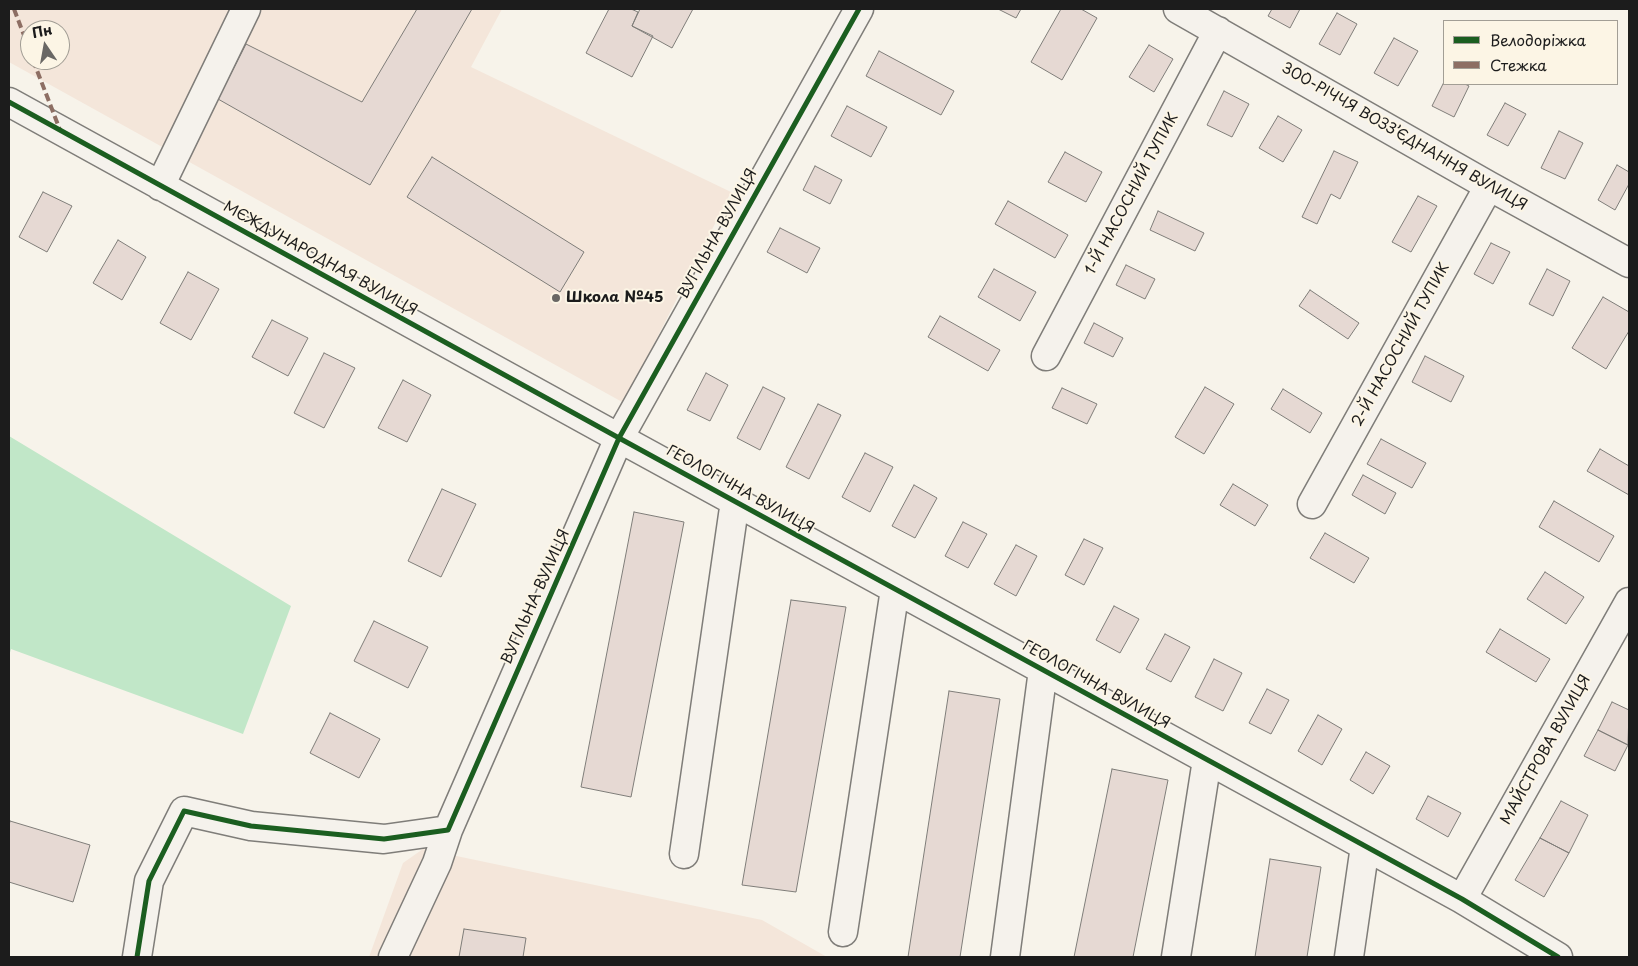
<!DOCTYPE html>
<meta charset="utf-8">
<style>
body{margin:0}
#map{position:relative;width:1638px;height:966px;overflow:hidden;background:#f7f3ea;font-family:"Playpen Sans",sans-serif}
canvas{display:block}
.frame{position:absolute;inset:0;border:10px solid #1c1c1c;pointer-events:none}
.legend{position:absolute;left:1443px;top:20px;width:175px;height:65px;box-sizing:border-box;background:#fcf5e5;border:1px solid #a29e95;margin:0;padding:6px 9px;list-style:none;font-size:15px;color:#1c1c1c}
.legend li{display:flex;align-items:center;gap:10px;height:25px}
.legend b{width:25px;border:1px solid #a29e95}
.north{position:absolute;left:20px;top:20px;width:50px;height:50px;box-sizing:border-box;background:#fcf5e5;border:1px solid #a29e95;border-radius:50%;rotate:348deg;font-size:14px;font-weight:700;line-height:20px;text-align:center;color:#1c1c1c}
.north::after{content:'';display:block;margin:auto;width:18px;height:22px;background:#696764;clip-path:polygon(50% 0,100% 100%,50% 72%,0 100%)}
</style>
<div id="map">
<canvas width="1638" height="966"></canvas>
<div class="frame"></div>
<ul class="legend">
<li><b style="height:6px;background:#1b5e20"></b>Велодоріжка</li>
<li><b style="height:6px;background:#8d6e63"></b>Стежка</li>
</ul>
<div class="north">Пн</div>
</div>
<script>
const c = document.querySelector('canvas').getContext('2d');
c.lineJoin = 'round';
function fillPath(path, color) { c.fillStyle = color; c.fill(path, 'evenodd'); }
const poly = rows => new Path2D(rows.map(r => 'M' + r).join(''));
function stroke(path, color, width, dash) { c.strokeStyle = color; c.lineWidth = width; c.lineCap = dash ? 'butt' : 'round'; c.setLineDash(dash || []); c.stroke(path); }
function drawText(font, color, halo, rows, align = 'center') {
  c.font = font + ' "Playpen Sans",sans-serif'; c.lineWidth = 4; c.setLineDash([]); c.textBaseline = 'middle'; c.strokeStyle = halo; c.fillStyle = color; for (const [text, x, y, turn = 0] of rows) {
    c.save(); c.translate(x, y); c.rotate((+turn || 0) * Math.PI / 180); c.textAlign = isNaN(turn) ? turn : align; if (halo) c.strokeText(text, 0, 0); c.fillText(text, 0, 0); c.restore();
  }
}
const built = poly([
 [9,9,502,9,471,67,731,192,624,403,9,62],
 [30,30,60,30,60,60,30,60],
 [423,849,762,920,827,957,369,957,403,863]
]);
const green = poly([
 [9,436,291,606,243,734,11,649,9,656]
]);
const building = poly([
 [417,9,472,9,370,185,218,99,246,44,362,102,417,9],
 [609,9,631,9,638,12,632,26,653,36,632,77,586,53,609,9],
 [640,9,693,9,672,48,632,26,640,9],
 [998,9,1021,9,1016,18,998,9],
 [1061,9,1081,9,1097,18,1062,80,1031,62,1061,9],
 [1272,9,1300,9,1290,28,1268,16,1272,9],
 [1337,13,1357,24,1340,55,1319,44,1337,13],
 [1394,38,1418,51,1398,86,1374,73,1394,38],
 [1149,45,1173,59,1154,92,1129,77,1149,45],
 [879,51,954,91,941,115,866,76,879,51],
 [1444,82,1444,84,1465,84,1469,86,1454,117,1432,106,1444,82],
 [1224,91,1249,104,1232,137,1207,125,1224,91],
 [1505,103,1526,114,1508,146,1487,135,1505,103],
 [847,106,887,127,871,157,831,136,847,106],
 [1278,116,1302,130,1283,162,1259,148,1278,116],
 [1559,131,1583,143,1565,179,1541,168,1559,131],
 [1334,151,1358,162,1340,199,1331,194,1317,224,1302,217,1334,151],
 [1065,152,1102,172,1086,202,1048,182,1065,152],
 [432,157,584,252,560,292,407,197,432,157],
 [1617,165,1629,172,1629,184,1615,210,1598,200,1617,165],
 [815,166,842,180,830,204,803,190,815,166],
 [43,192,72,206,47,252,19,237,43,192],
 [1418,196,1437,206,1411,252,1392,242,1418,196],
 [1008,201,1068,235,1055,258,995,224,1008,201],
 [1158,211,1204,233,1195,251,1150,230,1158,211],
 [780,228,820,248,807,273,767,252,780,228],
 [118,240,146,257,122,300,93,283,118,240],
 [1491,243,1510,252,1493,284,1474,274,1491,243],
 [1126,265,1155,279,1145,299,1116,285,1126,265],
 [994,269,1036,292,1020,321,978,297,994,269],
 [1547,269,1570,281,1553,316,1529,304,1547,269],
 [188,272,219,289,191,340,160,323,188,272],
 [1310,290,1359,323,1348,339,1299,306,1310,290],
 [1603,297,1629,312,1629,331,1606,369,1572,348,1603,297],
 [940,316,1000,350,988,371,928,337,940,316],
 [272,320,308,338,288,376,252,357,272,320],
 [1094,323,1123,338,1113,357,1084,343,1094,323],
 [324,353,355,368,324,428,294,413,324,353],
 [1425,356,1464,376,1451,402,1412,382,1425,356],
 [706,373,728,385,710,421,687,410,706,373],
 [403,380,431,395,407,442,378,428,403,380],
 [763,387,785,398,760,450,737,438,763,387],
 [1205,387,1234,404,1204,454,1175,437,1205,387],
 [1062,388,1097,404,1087,424,1052,408,1062,388],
 [1283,389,1322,413,1310,433,1271,409,1283,389],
 [818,404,841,415,809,479,786,467,818,404],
 [1381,439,1426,463,1412,488,1367,464,1381,439],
 [1600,449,1629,466,1629,495,1587,471,1600,449],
 [865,453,893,467,870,512,842,497,865,453],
 [1363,475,1396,493,1385,514,1352,495,1363,475],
 [1233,484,1268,505,1255,526,1220,505,1233,484],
 [914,485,937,498,915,538,892,526,914,485],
 [442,489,476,504,441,577,408,561,442,489],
 [1554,501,1614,536,1599,562,1539,527,1554,501],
 [634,512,684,522,631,797,581,787,634,512],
 [963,522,987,534,968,568,945,556,963,522],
 [1325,533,1369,558,1354,583,1310,558,1325,533],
 [1084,539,1103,548,1084,585,1065,575,1084,539],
 [1016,545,1037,556,1016,596,994,584,1016,545],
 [1545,572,1584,597,1566,624,1527,599,1545,572],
 [791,600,846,607,796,892,742,885,791,600],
 [1114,606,1139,619,1120,653,1096,640,1114,606],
 [374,621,428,647,408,688,354,661,374,621],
 [1500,629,1550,659,1536,682,1486,652,1500,629],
 [1165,634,1190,647,1171,682,1146,669,1165,634],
 [1214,659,1242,673,1223,711,1195,697,1214,659],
 [1267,689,1289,700,1271,734,1249,723,1267,689],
 [949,691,1000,699,960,957,908,957,949,691],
 [1612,702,1629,710,1628,745,1598,730,1612,702],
 [330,713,380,739,359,778,310,753,330,713],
 [1318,715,1342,729,1322,765,1298,751,1318,715],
 [1598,730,1628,745,1615,771,1584,756,1598,730],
 [1366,752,1390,766,1373,794,1350,780,1366,752],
 [1112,769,1168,780,1133,957,1074,957,1112,769],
 [1428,796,1461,813,1448,837,1416,819,1428,796],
 [1561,801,1588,815,1569,853,1540,838,1561,801],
 [10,821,90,845,73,902,9,882,9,826,10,821],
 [1540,838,1569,853,1544,897,1515,880,1540,838],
 [1270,859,1321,867,1307,957,1255,957,1270,859],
 [464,929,526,938,523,957,459,957,464,929]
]);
const minor = poly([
 [1178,9,1489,186,1629,263],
 [9,102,619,438,1462,899,1558,957],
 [160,186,246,9],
 [1046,356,1218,31],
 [1312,504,1489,186],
 [684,854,735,501],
 [1462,899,1629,602],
 [843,932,895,589],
 [137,957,149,881,184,811,251,826,384,839,448,830,619,438,859,9],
 [393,957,437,863,448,830],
 [1005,957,1043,670],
 [1176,957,1207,760],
 [1349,957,1365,846]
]);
const quiet = poly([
 [14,9,30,51],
 [33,60,60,130]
]);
const cycleway = poly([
 [9,102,619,438,1462,899,1558,957],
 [137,957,149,881,184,811,251,826,384,839,448,830,619,438,859,9]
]);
const markers = [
 [556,298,5,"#696764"]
];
const streetNames = [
 ["300-РІЧЧЯ ВОЗЗ’ЄДНАННЯ ВУЛИЦЯ",1404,137,30],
 ["1-Й НАСОСНИЙ ТУПИК",1132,194,-62],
 ["ВУГІЛЬНА ВУЛИЦЯ",718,234,-61],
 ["МЄЖДУНАРОДНАЯ ВУЛИЦЯ",320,259,29],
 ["2-Й НАСОСНИЙ ТУПИК",1401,345,-61],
 ["ГЕОЛОГІЧНА ВУЛИЦЯ",740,490,29],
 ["ВУГІЛЬНА ВУЛИЦЯ",536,597,-66],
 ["ГЕОЛОГІЧНА ВУЛИЦЯ",1096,685,29],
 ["МАЙСТРОВА ВУЛИЦЯ",1546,750,-61]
];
const poiNames = [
 ["Школа №45",566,298]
];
fillPath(built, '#f4e6da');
fillPath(green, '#c1e7c8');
fillPath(building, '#e6d9d3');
stroke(building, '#7f7d79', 1);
stroke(minor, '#7f7d79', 31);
stroke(minor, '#f5f2ec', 28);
stroke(quiet, '#8d6e63', 4, [8, 4]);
stroke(cycleway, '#1b5e20', 5);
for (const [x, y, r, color] of markers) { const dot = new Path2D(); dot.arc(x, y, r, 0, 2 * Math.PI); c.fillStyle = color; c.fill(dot); stroke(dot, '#fcf5e5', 2); }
drawText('15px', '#1c1c1c', '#fcf5e5', streetNames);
drawText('bold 15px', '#1c1c1c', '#fcf5e5', poiNames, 'left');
</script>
